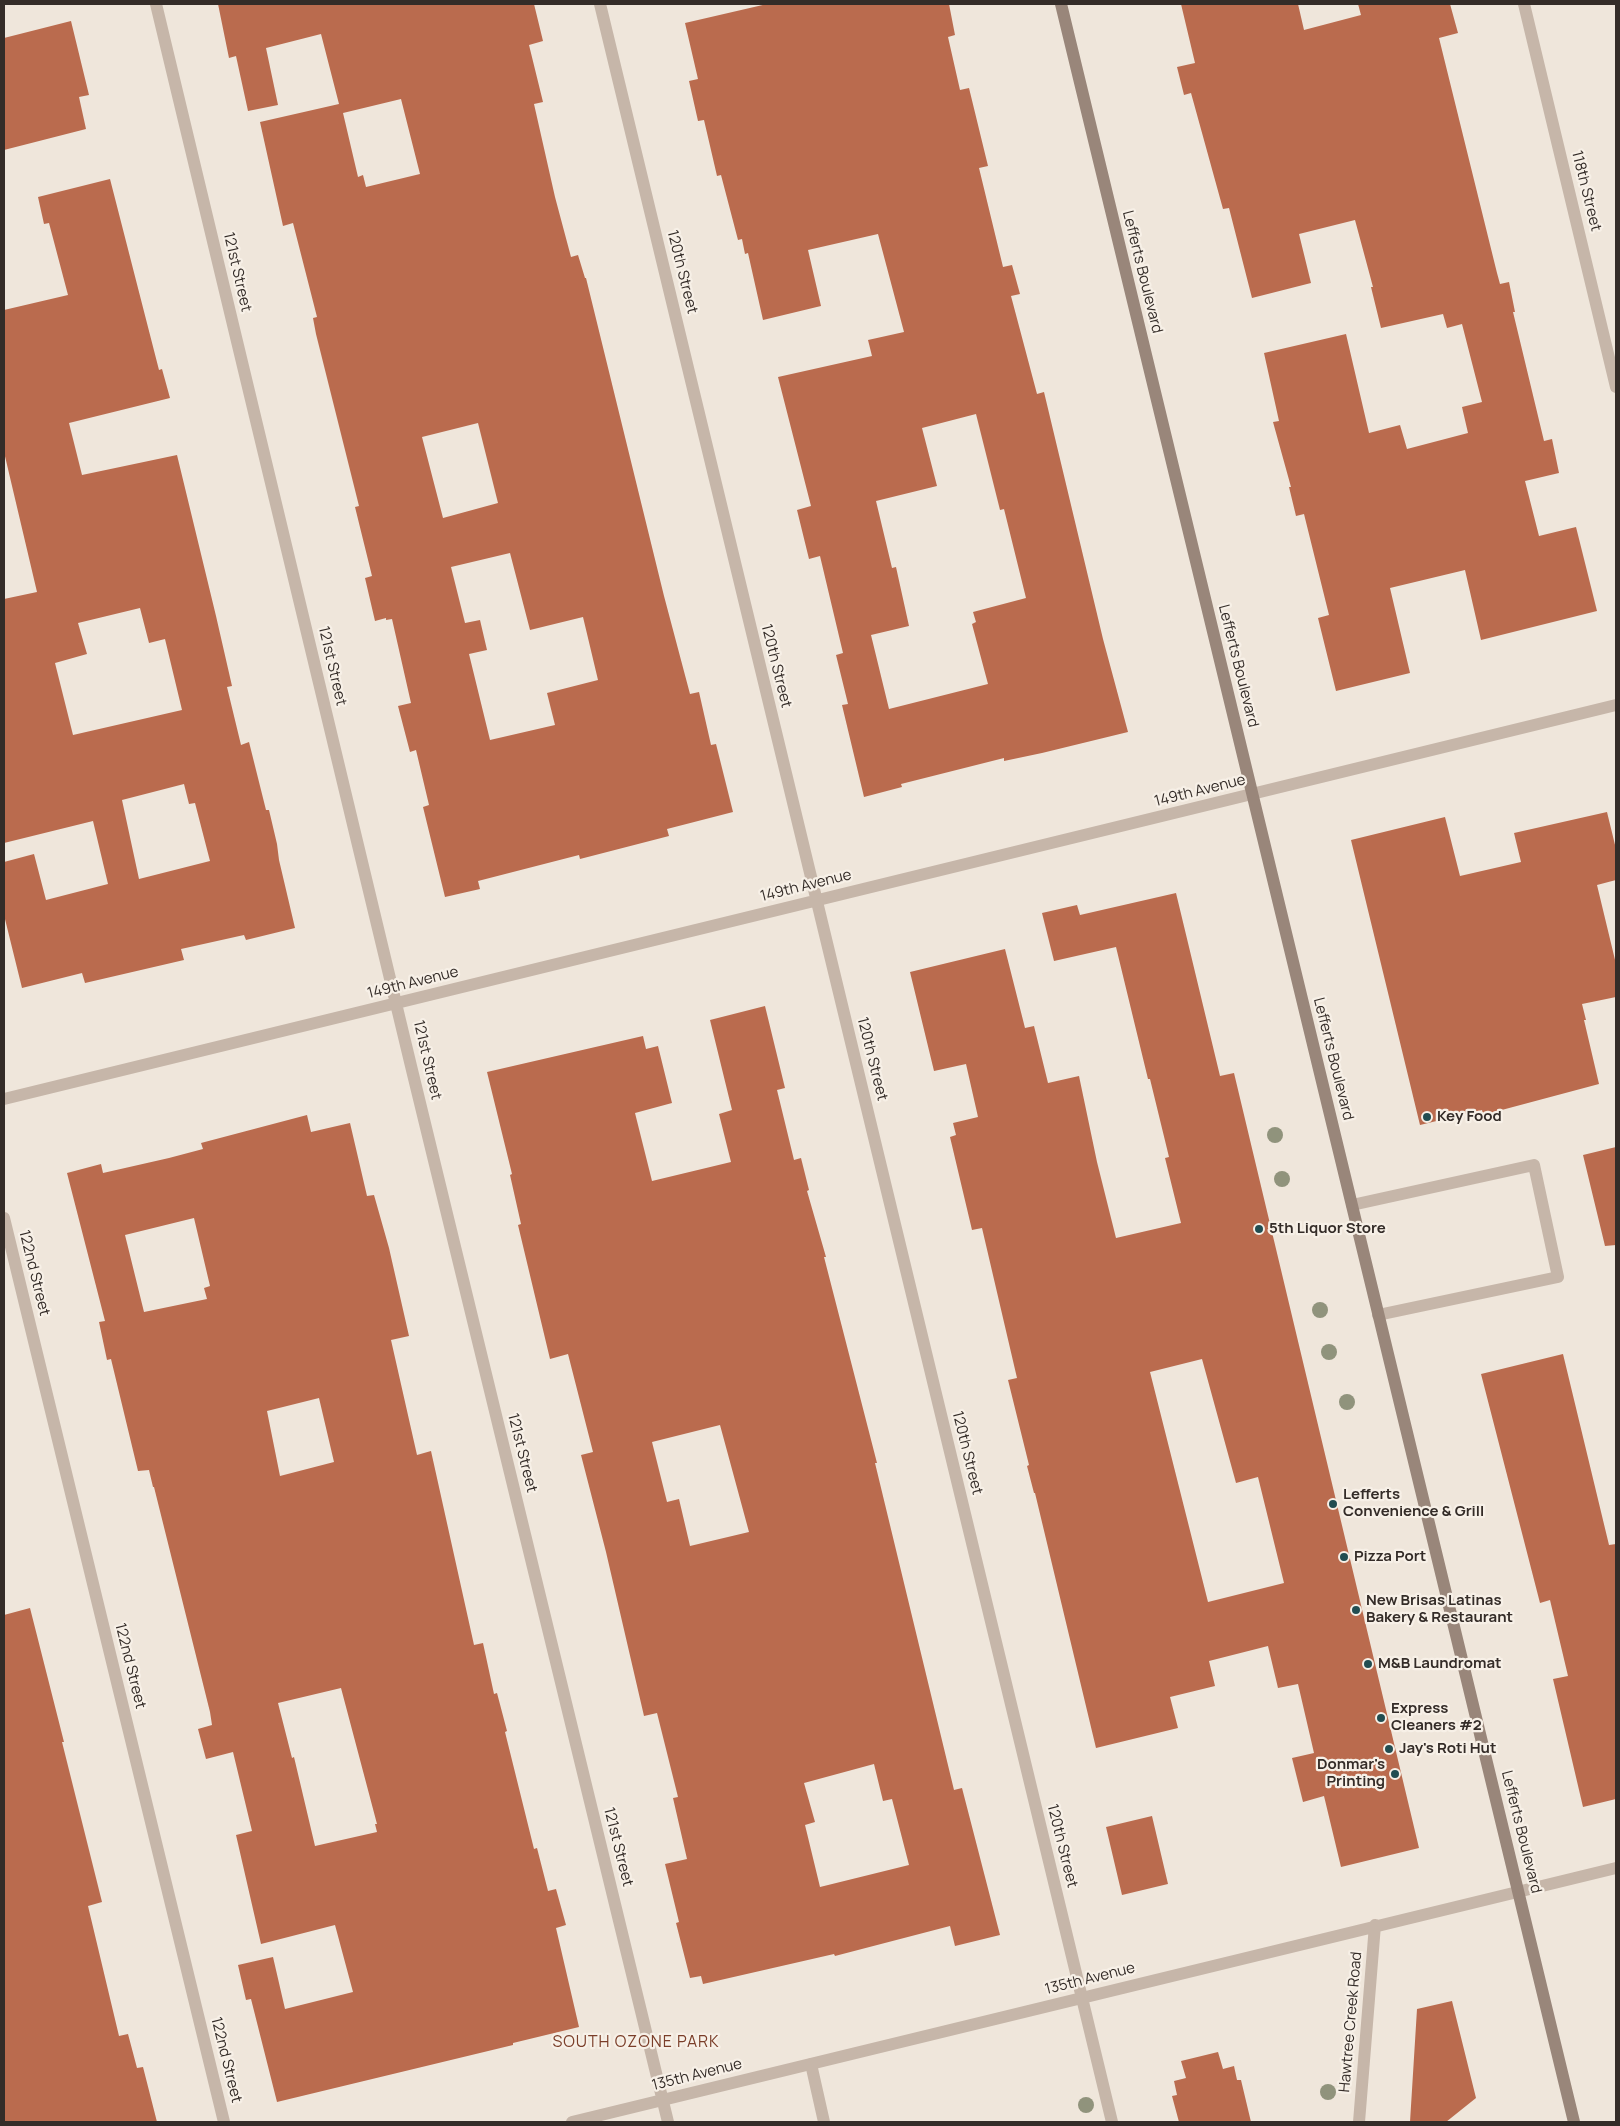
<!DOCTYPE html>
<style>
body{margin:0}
#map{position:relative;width:1620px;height:2126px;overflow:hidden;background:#efe6db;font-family:Manrope,sans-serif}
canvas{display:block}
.frame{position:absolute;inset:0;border:5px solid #342c28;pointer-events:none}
</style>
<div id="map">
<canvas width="1620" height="2126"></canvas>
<div class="frame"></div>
</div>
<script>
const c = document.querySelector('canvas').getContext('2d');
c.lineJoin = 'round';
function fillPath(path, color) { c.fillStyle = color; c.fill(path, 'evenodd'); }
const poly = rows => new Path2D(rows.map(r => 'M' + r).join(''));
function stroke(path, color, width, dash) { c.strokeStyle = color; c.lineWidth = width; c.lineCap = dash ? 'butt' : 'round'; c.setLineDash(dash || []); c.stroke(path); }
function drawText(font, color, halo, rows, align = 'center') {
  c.font = font + ' Manrope,sans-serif'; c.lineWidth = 4.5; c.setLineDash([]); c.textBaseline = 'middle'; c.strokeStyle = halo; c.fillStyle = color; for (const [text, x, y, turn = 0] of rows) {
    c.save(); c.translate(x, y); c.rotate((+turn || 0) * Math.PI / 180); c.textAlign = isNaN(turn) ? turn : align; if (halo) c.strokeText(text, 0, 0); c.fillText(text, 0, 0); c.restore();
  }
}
const building = poly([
 [218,4,534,4,543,41,529,45,543,102,534,104,555,197,571,257,578,255,585,278,586,278,664,596,690,694,699,692,711,745,716,744,733,812,667,829,669,836,580,859,579,855,478,881,480,889,445,897,423,807,429,805,416,750,410,752,398,706,411,703,392,619,386,620,386,618,375,621,365,578,372,576,355,507,359,506,316,334,313,318,317,317,293,223,283,226,260,122,339,104,321,34,266,48,278,105,248,111,236,56,229,58],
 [401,99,420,174,366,187,363,175,358,177,343,113],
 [478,423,498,503,443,518,422,437],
 [510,553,530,630,583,617,598,680,547,693,555,725,490,740,469,654,487,650,480,620,465,623,451,567],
 [767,4,949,4,955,35,948,37,960,90,969,88,988,166,979,168,1003,267,1012,265,1020,294,1011,296,1037,394,1044,392,1103,639,1128,732,1042,753,1004,761,1004,758,901,784,902,787,864,797,842,705,848,704,836,655,843,653,820,556,809,559,797,510,811,506,778,377,872,356,868,340,904,332,878,234,808,250,821,306,763,320,748,253,745,254,742,239,738,240,721,175,717,176,704,120,698,121,689,81,698,79,685,23],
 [976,414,1000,510,1004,509,1026,598,973,612,976,622,972,624,988,684,889,709,871,635,909,626,896,567,892,568,876,501,937,486,922,428],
 [1181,4,1298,4,1304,30,1361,15,1358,4,1450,4,1458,33,1439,38,1497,273,1500,284,1509,282,1515,312,1513,312,1544,441,1552,439,1559,473,1525,481,1539,536,1576,527,1597,611,1481,640,1465,570,1390,588,1410,673,1336,691,1318,618,1329,615,1304,514,1296,516,1289,487,1291,487,1273,422,1279,421,1264,353,1346,334,1369,433,1400,425,1407,449,1468,433,1462,407,1482,402,1462,324,1447,328,1443,314,1381,328,1371,287,1373,287,1355,220,1299,234,1311,283,1252,298,1229,208,1223,209,1191,93,1184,95,1177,67,1195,63],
 [71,21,89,95,79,97,86,129,4,150,4,38],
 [110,179,159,370,162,369,170,398,69,423,82,475,177,455,216,616,232,686,227,687,241,745,249,742,266,810,269,810,277,844,279,860,295,928,246,940,244,935,181,949,184,960,85,983,82,973,22,988,4,915,4,862,34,854,46,900,108,884,93,821,4,843,4,599,37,592,4,452,4,310,68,295,49,223,44,224,38,197],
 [140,608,149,643,165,639,182,710,73,735,55,663,87,654,78,623],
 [184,784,189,804,195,803,210,861,139,879,122,800],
 [1607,812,1616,849,1616,880,1597,885,1616,964,1616,997,1582,1004,1586,1020,1584,1020,1599,1084,1483,1115,1482,1110,1420,1125,1351,840,1445,817,1460,876,1521,862,1514,833],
 [1176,893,1220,1076,1234,1073,1419,1848,1341,1867,1324,1796,1303,1802,1292,1758,1314,1753,1298,1684,1278,1688,1268,1646,1209,1661,1215,1686,1170,1697,1178,1728,1096,1748,1035,1493,1034,1493,1027,1466,1029,1465,1008,1380,1017,1378,982,1228,972,1230,950,1137,956,1135,953,1123,978,1117,966,1064,934,1071,910,972,1005,949,1025,1028,1034,1026,1048,1083,1079,1076,1097,1162,1116,1238,1181,1223,1165,1158,1169,1157,1150,1079,1148,1079,1116,947,1054,961,1042,913,1077,905,1080,915],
 [1202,1359,1236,1483,1258,1477,1284,1583,1208,1602,1150,1372],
 [765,1006,785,1088,777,1090,794,1160,801,1158,809,1190,807,1191,826,1257,824,1257,877,1463,875,1463,954,1790,962,1788,1000,1935,955,1946,950,1926,835,1956,834,1954,703,1984,701,1976,690,1978,676,1923,679,1922,665,1864,687,1859,673,1798,678,1797,657,1713,644,1716,606,1552,581,1455,593,1452,568,1354,550,1359,518,1225,521,1224,510,1175,512,1174,487,1072,643,1036,646,1049,658,1046,672,1103,635,1113,652,1181,731,1162,719,1114,732,1110,710,1020],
 [720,1425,749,1532,690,1546,679,1499,667,1502,652,1442],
 [874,1764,883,1801,892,1799,909,1865,820,1887,805,1825,815,1822,804,1783],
 [307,1115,311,1132,350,1123,367,1196,374,1195,389,1248,409,1336,391,1340,417,1455,431,1451,474,1645,483,1643,494,1694,497,1693,507,1731,505,1732,534,1849,537,1848,548,1891,556,1889,566,1925,556,1928,579,2027,513,2043,513,2045,277,2102,251,1999,246,2000,238,1965,273,1957,285,2009,353,1992,335,1925,261,1944,236,1835,252,1831,233,1752,206,1759,198,1729,212,1725,210,1712,154,1487,153,1487,149,1470,138,1471,111,1359,107,1360,99,1322,105,1321,67,1173,101,1164,103,1173,169,1158,203,1149,201,1143],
 [194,1218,210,1286,204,1288,207,1299,144,1312,125,1235],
 [319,1398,334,1462,280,1476,267,1411],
 [341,1688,377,1824,375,1824,377,1832,315,1846,294,1757,292,1758,278,1703],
 [1616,1147,1616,1245,1605,1246,1583,1155],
 [1563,1354,1609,1545,1616,1544,1616,1799,1583,1807,1553,1679,1568,1676,1550,1600,1540,1603,1481,1374],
 [30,1608,64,1742,62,1742,102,1902,88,1906,119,2036,128,2034,137,2068,143,2067,157,2122,4,2122,4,1615],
 [1152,1816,1168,1884,1122,1895,1106,1827],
 [1452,2001,1476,2098,1446,2122,1410,2122,1417,2009],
 [1218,2052,1223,2069,1234,2066,1237,2080,1241,2080,1251,2122,1179,2122,1172,2096,1177,2095,1174,2081,1186,2078,1181,2061]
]);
const lane = poly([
 [1352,1205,1534,1165,1558,1277,1378,1315],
 [811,2064,824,2122]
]);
const street = poly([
 [156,4,411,1066,668,2122],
 [600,4,1112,2122],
 [1524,4,1616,387],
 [4,1099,1616,705],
 [4,1218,224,2122],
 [572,2122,1616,1868],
 [1359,2122,1375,1925]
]);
const secondary = poly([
 [1061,4,1574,2122]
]);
const trees = [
 [1275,1135],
 [1282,1179],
 [1320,1310],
 [1329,1352],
 [1347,1402],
 [1328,2092],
 [1086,2105]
];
const markers = [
 [1427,1117,5,"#224d51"],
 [1259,1229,5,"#224d51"],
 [1333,1504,5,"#224d51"],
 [1344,1557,5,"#224d51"],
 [1356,1610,5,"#224d51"],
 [1368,1664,5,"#224d51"],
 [1381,1718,5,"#224d51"],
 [1389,1749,5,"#224d51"],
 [1395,1774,5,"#224d51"]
];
const streetNames = [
 ["118th Street",1586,191,76],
 ["121st Street",237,272,77],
 ["120th Street",682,272,76],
 ["Lefferts Boulevard",1142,272,76],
 ["121st Street",332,666,77],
 ["120th Street",776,666,76],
 ["Lefferts Boulevard",1238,666,76],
 ["149th Avenue",1200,791,-14],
 ["149th Avenue",806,886,-14],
 ["149th Avenue",413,983,-14],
 ["120th Street",872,1059,76],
 ["Lefferts Boulevard",1333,1059,76],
 ["121st Street",427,1060,77],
 ["122nd Street",34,1273,76],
 ["121st Street",522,1453,76],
 ["120th Street",967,1453,76],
 ["122nd Street",130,1666,76],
 ["Lefferts Boulevard",1521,1832,76],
 ["120th Street",1062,1846,76],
 ["121st Street",618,1847,76],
 ["135th Avenue",1090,1979,-14],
 ["Hawtree Creek Road",1351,2022,-85],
 ["122nd Street",226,2060,76],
 ["135th Avenue",697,2075,-14]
];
const poiNames = [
 ["Key Food",1437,1117],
 ["5th Liquor Store",1269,1229],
 ["Lefferts",1343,1495],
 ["Convenience & Grill",1343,1512],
 ["Pizza Port",1354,1557],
 ["New Brisas Latinas",1366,1601],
 ["Bakery & Restaurant",1366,1618],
 ["M&B Laundromat",1378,1664],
 ["Express",1391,1709],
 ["Cleaners #2",1391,1726],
 ["Jay's Roti Hut",1399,1749],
 ["Donmar's",1385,1765,"right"],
 ["Printing",1385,1782,"right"]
];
const neighbourhoodNames = [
 ["SOUTH OZONE PARK",636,2043]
];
fillPath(building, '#ba6b4e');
stroke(lane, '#c6b6a9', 12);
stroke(street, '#c6b6a9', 12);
stroke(secondary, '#99867a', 12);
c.fillStyle = '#90937c';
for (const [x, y] of trees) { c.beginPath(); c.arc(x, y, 8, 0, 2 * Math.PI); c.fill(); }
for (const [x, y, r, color] of markers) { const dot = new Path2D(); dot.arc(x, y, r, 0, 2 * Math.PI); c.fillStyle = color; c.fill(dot); stroke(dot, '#f7f0e7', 2); }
drawText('15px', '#342c28', '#f7f0e7', streetNames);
drawText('bold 15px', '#342c28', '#f7f0e7', poiNames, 'left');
c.letterSpacing = '1px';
drawText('16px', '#7a3e29', '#f7f0e7', neighbourhoodNames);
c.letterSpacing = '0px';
</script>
